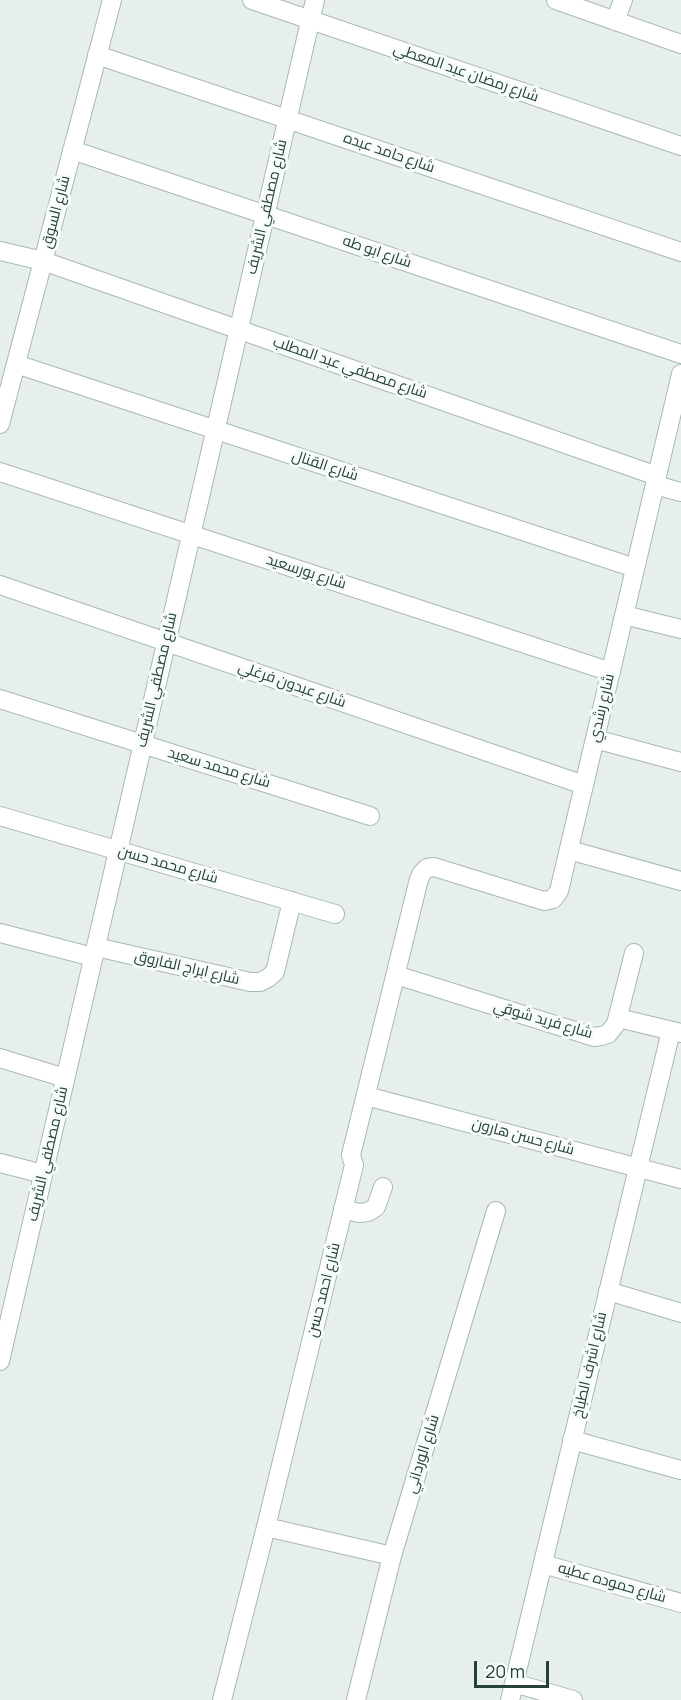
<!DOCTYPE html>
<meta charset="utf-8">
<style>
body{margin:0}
#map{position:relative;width:681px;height:1700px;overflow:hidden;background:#e6efeb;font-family:Manrope,sans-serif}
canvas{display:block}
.scale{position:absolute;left:474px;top:1661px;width:75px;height:27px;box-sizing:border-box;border:3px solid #24423a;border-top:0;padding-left:8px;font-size:18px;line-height:21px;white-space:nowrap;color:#24423a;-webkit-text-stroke:4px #f7fbf9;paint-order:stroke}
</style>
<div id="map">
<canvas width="681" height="1700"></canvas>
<div class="scale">20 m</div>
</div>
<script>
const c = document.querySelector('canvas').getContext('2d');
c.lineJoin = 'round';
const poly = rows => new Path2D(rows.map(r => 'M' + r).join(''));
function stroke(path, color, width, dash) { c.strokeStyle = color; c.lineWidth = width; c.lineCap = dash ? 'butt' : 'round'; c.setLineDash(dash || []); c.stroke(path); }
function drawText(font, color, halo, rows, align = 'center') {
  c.font = font + ' Manrope,Cairo,sans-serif'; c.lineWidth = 6; c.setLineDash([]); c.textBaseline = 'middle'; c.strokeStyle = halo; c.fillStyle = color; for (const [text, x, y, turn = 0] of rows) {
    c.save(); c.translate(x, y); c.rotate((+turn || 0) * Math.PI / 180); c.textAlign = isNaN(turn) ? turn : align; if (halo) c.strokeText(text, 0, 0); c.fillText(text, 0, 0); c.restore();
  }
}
const street = poly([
 [252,0,681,146],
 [556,0,681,44],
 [615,21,623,0],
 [97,55,681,252],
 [72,150,681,354],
 [0,251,43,261,657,476],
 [16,364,635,568],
 [0,424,112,0],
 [0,472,611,672],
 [655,485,681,492],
 [0,585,584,785],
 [624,615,681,629],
 [0,699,370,816],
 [595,739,681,762],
 [0,816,335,914],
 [569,850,681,881],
 [0,933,93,957],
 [96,947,250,982,260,982,268,978,275,972,292,901],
 [396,975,594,1037,601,1036,608,1034,616,1024,634,953],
 [618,1018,681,1033],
 [0,1058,65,1078],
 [366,1096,681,1179],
 [0,1163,43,1174],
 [343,1209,359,1213,368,1212,376,1207,383,1187],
 [608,1291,681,1313],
 [0,1361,315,0],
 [572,1440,681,1470],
 [266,1527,392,1556],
 [543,1564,681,1603],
 [514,1683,573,1700],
 [222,1700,266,1527,354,1165,351,1155,419,879,422,873,427,868,434,867,544,901,553,899,559,891,681,374],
 [356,1700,392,1556,496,1211],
 [510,1700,671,1031]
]);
const streetNames = [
 ["شارع رمضان عبد المعطي",466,73,19],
 ["شارع حامد عبده",389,153,19],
 ["شارع مصطفي الشريف",267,207,-77],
 ["شارع السوق",56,212,-75],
 ["شارع ابو طه",377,252,19],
 ["شارع مصطفي عبد المطلب",350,368,19],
 ["شارع القنال",325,466,18],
 ["شارع بورسعيد",306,572,18],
 ["شارع مصطفي الشريف",157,680,-77],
 ["شارع عبدون فرغلي",292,685,19],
 ["شارع رشدي",602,708,-77],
 ["شارع محمد سعيد",219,768,17],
 ["شارع محمد حسن",168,865,16],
 ["شارع ابراج الفاروق",187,968,13],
 ["شارع فريد شوقي",543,1020,16],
 ["شارع حسن هارون",523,1137,15],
 ["شارع مصطفي الشريف",48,1154,-77],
 ["شارع احمد حسن",324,1290,-76],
 ["شارع اشرف الطباخ",590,1365,-77],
 ["شارع الورداني",423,1454,-73],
 ["شارع حموده عطيه",612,1583,16]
];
stroke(street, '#a8b8b2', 20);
stroke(street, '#fff', 18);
drawText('15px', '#24423a', '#f7fbf9', streetNames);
</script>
